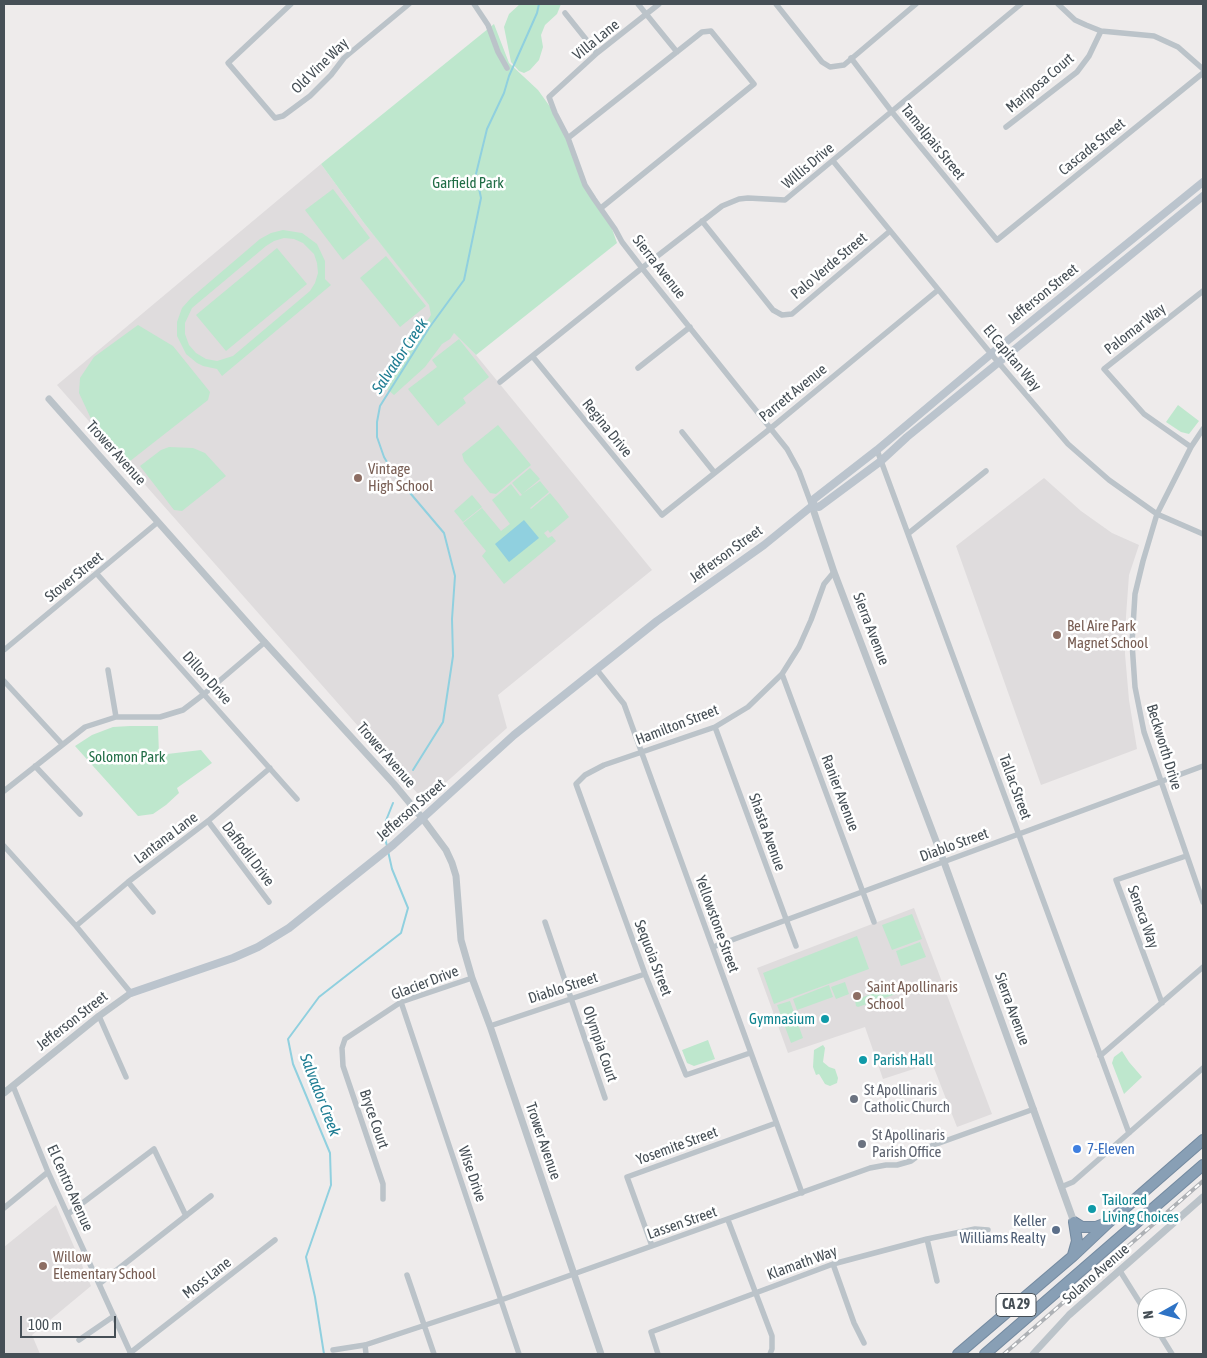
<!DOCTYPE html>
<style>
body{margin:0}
#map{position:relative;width:1207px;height:1358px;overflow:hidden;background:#eeebeb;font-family:"Asap Condensed",sans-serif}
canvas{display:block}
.frame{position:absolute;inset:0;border:5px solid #464f56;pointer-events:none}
.north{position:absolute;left:1137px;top:1288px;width:50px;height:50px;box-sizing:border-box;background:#fff;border:1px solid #b5b9bb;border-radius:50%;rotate:263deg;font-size:14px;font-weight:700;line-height:20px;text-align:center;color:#464f56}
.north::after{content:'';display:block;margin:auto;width:18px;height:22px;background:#2e73c5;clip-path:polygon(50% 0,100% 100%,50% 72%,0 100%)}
.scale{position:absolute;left:20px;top:1316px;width:96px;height:22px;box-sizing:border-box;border:2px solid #464f56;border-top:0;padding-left:6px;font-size:15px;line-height:18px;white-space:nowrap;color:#464f56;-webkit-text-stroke:4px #fff;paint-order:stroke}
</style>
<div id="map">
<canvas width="1207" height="1358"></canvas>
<div class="frame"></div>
<div class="north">N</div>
<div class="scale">100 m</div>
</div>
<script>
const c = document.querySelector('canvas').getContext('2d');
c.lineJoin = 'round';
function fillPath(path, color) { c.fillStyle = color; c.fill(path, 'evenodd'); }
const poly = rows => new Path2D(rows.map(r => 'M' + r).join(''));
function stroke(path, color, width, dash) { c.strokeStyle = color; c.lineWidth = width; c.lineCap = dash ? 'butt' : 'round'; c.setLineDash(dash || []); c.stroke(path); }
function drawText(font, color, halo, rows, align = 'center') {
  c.font = font + ' "Asap Condensed",sans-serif'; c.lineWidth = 5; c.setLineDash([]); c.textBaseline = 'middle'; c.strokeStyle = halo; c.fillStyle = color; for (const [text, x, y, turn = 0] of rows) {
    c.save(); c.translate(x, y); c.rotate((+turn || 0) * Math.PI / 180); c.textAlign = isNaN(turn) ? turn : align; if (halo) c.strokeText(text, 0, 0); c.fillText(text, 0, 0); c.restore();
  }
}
const education = poly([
 [321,164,364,223,443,321,476,355,652,570,498,695,507,728,433,794,418,794,57,385],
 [1044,478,1081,511,1112,533,1139,545,1129,575,1126,616,1125,654,1129,700,1137,749,1041,785,956,546],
 [914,908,992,1114,957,1127,932,1063,883,1079,865,1027,788,1053,757,968],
 [56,1205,91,1286,32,1335,40,1354,4,1354,4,1247]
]);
const green = poly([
 [520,4,561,4,557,14,545,25,541,35,543,47,539,60,530,70,524,73,519,71,511,62,504,27,509,14],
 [494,24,509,63,538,90,556,115,589,193,611,226,617,243,476,355,454,333,450,339,442,344,425,367,394,395,387,389,398,367,404,341,406,337,412,335,425,324,431,315,429,305,364,223,321,164],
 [333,189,370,238,343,260,305,210],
 [283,230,302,233,317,244,325,261,325,279,331,285,222,376,217,369,203,366,197,363,186,354,177,336,177,322,182,308,191,298,260,239,271,233],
 [284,238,294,239,303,243,314,254,317,263,318,273,315,283,310,291,233,356,217,361,206,359,196,353,189,345,185,334,185,323,192,308,266,246,274,241],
 [277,248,307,284,226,351,196,315],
 [386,256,426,306,400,327,360,278],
 [138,325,173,346,210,392,208,400,125,465,93,423,79,393,80,378,94,357],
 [459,339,489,377,463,398,466,403,438,426,408,389,437,367,432,360],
 [1178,405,1199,421,1189,434,1181,432,1166,422],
 [498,425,531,465,496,494,490,493,464,461,462,454],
 [169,447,193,448,205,453,226,476,182,511,174,510,140,466,161,450],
 [530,468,540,479,522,494,540,481,549,492,530,508,531,509,550,493,560,505,540,521,560,505,569,517,550,533,548,530,544,533,548,538,552,536,556,541,504,584,482,556,486,551,463,523,482,508,501,531,510,524,492,500,511,484,520,496,522,495,512,483],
 [472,495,482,507,463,522,454,511],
 [130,726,158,726,159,755,201,750,212,763,177,788,179,793,166,805,153,814,138,816,75,746,92,735,113,727],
 [912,914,922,939,892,950,882,925],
 [857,936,869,969,774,1004,763,973],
 [920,942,926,957,901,966,896,951],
 [845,982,849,994,836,999,831,987],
 [829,985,833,997,797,1010,793,999],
 [893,986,896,994,858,1007,856,1006,855,1000],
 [790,1001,803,1038,791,1043,777,1005],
 [708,1040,715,1059,694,1066,687,1063,682,1050],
 [823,1045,825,1048,823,1062,829,1067,835,1069,838,1078,837,1083,830,1086,825,1084,819,1074,816,1075,813,1067,814,1050],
 [1122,1051,1129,1062,1142,1077,1124,1094,1112,1063,1114,1057]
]);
const water = poly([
 [524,520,539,538,509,562,495,544]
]);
const stream = poly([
 [413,770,443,722,453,656,452,619,455,576,444,533,394,474,384,457,377,437,377,422,380,406,429,328,464,280,481,198,476,174,487,129,504,93,509,76,537,13,539,4],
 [387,846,384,834,385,823,393,803],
 [324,1354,315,1297,306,1257,331,1185,330,1153,293,1064,288,1039,319,997,401,933,408,908,392,869,388,851]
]);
const minor = poly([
 [291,4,228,63,275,118,283,116,310,96,331,75,344,58,409,4],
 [474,4,488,25,498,52,507,68],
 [638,4,677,52],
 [659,4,597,53,549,97,555,113,568,138,585,185,594,199,615,229,622,242,642,268,787,449,799,471,812,506],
 [776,4,822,62,830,67,844,65,916,4],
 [1058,4,1075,20,1086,25,1101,31,1154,36,1178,47,1203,69],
 [565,13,597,53],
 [851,58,892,112,997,240,1203,73],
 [1006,127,1077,72,1089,56,1101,31],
 [568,138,702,32,711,31,754,84,601,208],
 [833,161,987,349,1068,444,1109,480,1157,514,1203,534],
 [702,221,773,310,782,315,792,314,890,231],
 [533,357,662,515,771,428,938,290],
 [638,368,690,327],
 [500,382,642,268,722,206,739,199,748,198,785,200,1021,4],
 [1203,429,1191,447,1157,514,1143,561,1135,594,1132,643,1135,687,1144,732,1203,902],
 [682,432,714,472],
 [1191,447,1144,414,1104,369,1203,291],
 [877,450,1129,1133],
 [909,533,986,471],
 [97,574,297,799],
 [4,650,158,522],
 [108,670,116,717],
 [597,670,624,704,802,1193],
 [782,674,874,922],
 [4,681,62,744],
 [715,727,796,946],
 [35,766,80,814],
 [4,791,85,727,116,717,160,717,183,710,204,694,265,642],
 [208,821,269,902],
 [4,846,76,926,131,993],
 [128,882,153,912],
 [545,922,605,1098],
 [76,926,128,882,208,821,270,768],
 [713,947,1203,766],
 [401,1002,519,1354],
 [1162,1003,1116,880,1186,856],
 [99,1016,126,1077],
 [490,1026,645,974],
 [750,1053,686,1075,645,974,576,784,585,775,604,765,715,727,748,707,782,674,799,647,811,620,824,584,834,572],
 [1100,1056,1203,967],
 [13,1086,48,1172,131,1354],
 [1061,1187,1073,1182,1203,1068],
 [383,1199,383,1184,343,1066,342,1048,345,1039,401,1002,472,978],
 [4,1208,48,1172],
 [68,1214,154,1149,186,1216],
 [728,1220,772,1336,772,1349,770,1354],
 [927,1239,937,1281],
 [652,1246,627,1177,776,1123],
 [833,1264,854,1323,864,1343],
 [1120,1271,1147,1314],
 [407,1275,434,1354],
 [99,1284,211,1196],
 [1156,1328,1172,1354],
 [79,1340,114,1316],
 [365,1345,366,1354],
 [333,1350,365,1345,501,1300,870,1168,886,1165,897,1165,911,1161,931,1146,1034,1109],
 [130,1353,275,1240],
 [658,1354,651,1332,833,1264,927,1239,975,1229,988,1230]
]);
const tertiary = poly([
 [49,399,260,637,394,784,423,819,446,850,452,863,456,876,461,940,472,978,490,1026,601,1354],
 [812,506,834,572,944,862,1074,1222],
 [4,1093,99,1016,131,993],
 [1033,1354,1069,1315,1203,1197]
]);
const secondary = poly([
 [812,506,819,507,881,461,907,437,1203,196],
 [131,993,233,958,258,947,289,928,393,845,514,735,657,621,764,545,812,506,814,499,877,450,991,354,1203,182]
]);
const motorway = poly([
 [1074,1222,1082,1227,1096,1227,1106,1223],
 [1073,1255,1077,1241,1074,1222],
 [958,1354,1073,1256,1109,1222,1203,1140],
 [985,1354,1203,1165]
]);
const rail = poly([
 [1004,1354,1203,1181]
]);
const markers = [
 [358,478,5,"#8d6e63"],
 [1057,635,5,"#8d6e63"],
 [857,996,5,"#8d6e63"],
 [825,1019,5,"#0f9aa8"],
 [863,1060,5,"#0f9aa8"],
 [854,1099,5,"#6b7280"],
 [862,1144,5,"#6b7280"],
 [1077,1149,5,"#3f7fe0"],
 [1092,1209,5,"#0f9aa8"],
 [1056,1230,5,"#5c6f8a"],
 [43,1266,5,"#8d6e63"]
];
const shields = [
 [1016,1305,40]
];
const shieldNames = [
 ["CA 29",1016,1305]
];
const streetNames = [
 ["Villa Lane",596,40,-39],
 ["Old Vine Way",320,66,-44],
 ["Mariposa Court",1040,83,-40],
 ["Tamalpais Street",933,142,51],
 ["Cascade Street",1092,147,-39],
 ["Willis Drive",808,166,-40],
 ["Palo Verde Street",829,266,-40],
 ["Sierra Avenue",659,267,52],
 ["Jefferson Street",1043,294,-39],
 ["Palomar Way",1135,329,-38],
 ["El Capitan Way",1012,358,50],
 ["Parrett Avenue",793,393,-39],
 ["Regina Drive",607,428,51],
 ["Trower Avenue",116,453,48],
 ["Jefferson Street",726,554,-36],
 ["Stover Street",74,577,-39],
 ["Sierra Avenue",871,629,69],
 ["Dillon Drive",207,678,48],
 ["Hamilton Street",677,725,-21],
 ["Beckworth Drive",1164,747,73],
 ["Trower Avenue",386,755,49],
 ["Tallac Street",1015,787,70],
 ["Ranier Avenue",840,793,69],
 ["Jefferson Street",411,810,-41],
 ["Shasta Avenue",767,832,70],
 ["Lantana Lane",166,838,-37],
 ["Diablo Street",954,845,-20],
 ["Daffodil Drive",248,854,53],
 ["Seneca Way",1143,917,70],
 ["Yellowstone Street",717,924,70],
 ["Sequoia Street",653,958,69],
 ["Glacier Drive",425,983,-21],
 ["Diablo Street",563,988,-18],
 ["Sierra Avenue",1012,1009,70],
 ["Jefferson Street",72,1021,-38],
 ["Olympia Court",600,1044,71],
 ["Bryce Court",374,1119,71],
 ["Trower Avenue",543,1141,71],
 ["Yosemite Street",677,1146,-20],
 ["Wise Drive",472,1174,71],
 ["El Centro Avenue",70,1188,66],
 ["Lassen Street",682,1223,-19],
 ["Klamath Way",802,1263,-20],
 ["Solano Avenue",1096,1274,-41],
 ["Moss Lane",207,1278,-38]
];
const parkNames = [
 ["Garfield Park",468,183],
 ["Solomon Park",127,757]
];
const educationNames = [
 ["Vintage",368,469],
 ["High School",368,486],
 ["Bel Aire Park",1067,626],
 ["Magnet School",1067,643],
 ["Saint Apollinaris",867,987],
 ["School",867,1004],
 ["Willow",53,1257],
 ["Elementary School",53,1274]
];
const cultureNames = [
 ["Gymnasium",815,1019,"right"],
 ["Parish Hall",873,1060],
 ["Tailored",1102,1200],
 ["Living Choices",1102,1217]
];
const worshipNames = [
 ["St Apollinaris",864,1090],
 ["Catholic Church",864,1107],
 ["St Apollinaris",872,1135],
 ["Parish Office",872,1152]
];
const shopNames = [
 ["7-Eleven",1087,1149]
];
const serviceNames = [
 ["Keller",1046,1221],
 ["Williams Realty",1046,1238]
];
const waterNames = [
 ["Salvador Creek",400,356,-56],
 ["Salvador Creek",320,1095,69]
];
fillPath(education, '#dfdcdd');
fillPath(green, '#bee7cd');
fillPath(water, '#90d0df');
stroke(stream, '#90d0df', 2);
stroke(motorway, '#748aa0', 12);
stroke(minor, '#bbc3c9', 5.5);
stroke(tertiary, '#bbc3c9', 7);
stroke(secondary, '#bbc4cd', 8);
stroke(motorway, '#889fb5', 10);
stroke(rail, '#aeb1b5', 4);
stroke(rail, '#fff', 2, [5.5]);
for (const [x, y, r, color] of markers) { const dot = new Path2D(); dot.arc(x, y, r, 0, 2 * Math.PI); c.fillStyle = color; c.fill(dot); stroke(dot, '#fff', 2); }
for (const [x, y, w] of shields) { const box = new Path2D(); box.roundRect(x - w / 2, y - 11.5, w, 23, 4); c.fillStyle = '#fff'; c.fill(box); stroke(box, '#464f56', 1); }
drawText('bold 14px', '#464f56', null, shieldNames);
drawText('15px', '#464f56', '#fff', streetNames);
drawText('15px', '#216d46', '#fff', parkNames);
drawText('15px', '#785e54', '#fff', educationNames, 'left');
drawText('15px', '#0d838f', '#fff', cultureNames, 'left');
drawText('15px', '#5b616d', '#fff', worshipNames, 'left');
drawText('15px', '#366cbe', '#fff', shopNames, 'left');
drawText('15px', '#4e5e75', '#fff', serviceNames, 'right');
drawText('italic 16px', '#1d7c92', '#fff', waterNames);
</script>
